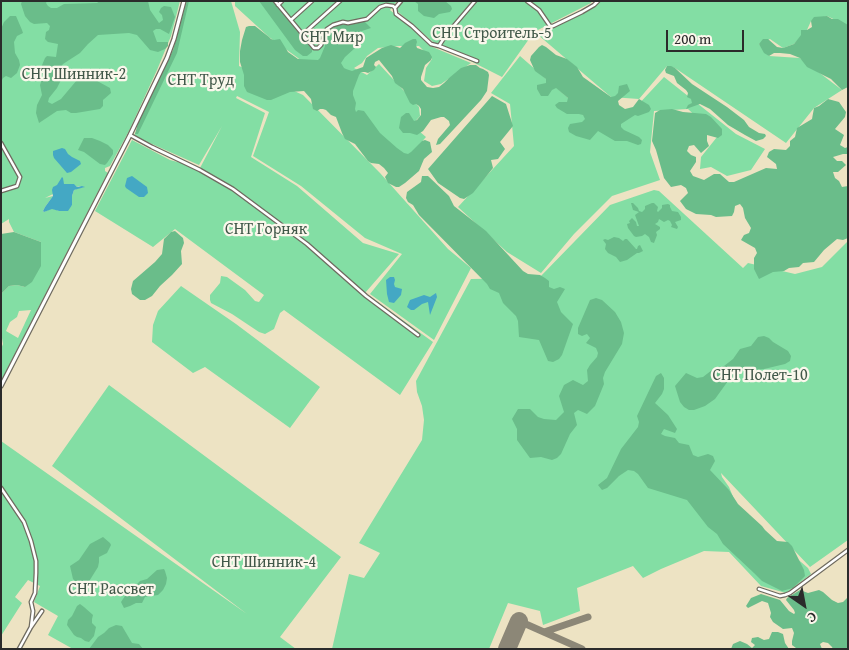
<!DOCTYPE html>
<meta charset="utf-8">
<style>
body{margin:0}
#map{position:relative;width:849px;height:650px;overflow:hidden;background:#ede3c3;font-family:"Gentium Book Plus",serif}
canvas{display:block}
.frame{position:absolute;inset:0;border:2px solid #2b2b2b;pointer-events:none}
.north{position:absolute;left:779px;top:580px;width:50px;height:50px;-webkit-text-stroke:4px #fbf7ec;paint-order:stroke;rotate:147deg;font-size:14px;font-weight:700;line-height:20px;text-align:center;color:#2b2b2b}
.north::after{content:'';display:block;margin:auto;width:18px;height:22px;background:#2b2b2b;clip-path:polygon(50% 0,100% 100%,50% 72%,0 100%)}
.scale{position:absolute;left:666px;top:30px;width:78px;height:22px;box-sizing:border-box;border:2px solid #2b2b2b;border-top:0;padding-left:6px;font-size:15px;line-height:18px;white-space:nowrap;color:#2b2b2b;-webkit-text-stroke:4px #fbf7ec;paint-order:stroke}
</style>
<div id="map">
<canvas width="849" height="650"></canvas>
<div class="frame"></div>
<div class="north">С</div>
<div class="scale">200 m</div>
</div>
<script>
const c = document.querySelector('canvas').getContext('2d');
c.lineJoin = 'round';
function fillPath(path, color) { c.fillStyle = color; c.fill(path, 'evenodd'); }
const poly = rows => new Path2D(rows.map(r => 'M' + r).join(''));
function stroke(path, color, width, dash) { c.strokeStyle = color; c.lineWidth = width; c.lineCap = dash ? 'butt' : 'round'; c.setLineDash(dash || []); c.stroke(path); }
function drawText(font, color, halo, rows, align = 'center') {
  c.font = font + ' "Gentium Book Plus",serif'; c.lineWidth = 4.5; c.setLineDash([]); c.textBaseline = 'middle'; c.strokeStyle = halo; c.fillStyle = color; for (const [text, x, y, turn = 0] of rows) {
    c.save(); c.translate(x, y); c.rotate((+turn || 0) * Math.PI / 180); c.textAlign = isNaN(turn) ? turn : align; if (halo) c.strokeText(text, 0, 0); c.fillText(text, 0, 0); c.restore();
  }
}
const green = poly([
 [1,1,180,1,171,36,157,70,129,131,110,166,105,168,105,171,108,173,105,178,1,381,1,349,3,344,1,332,1,294,9,286,17,285,25,287,41,242,14,232,9,222,9,219,1,224],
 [73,184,77,187,79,186,84,187,79,188,74,190,72,196,72,205,59,211,52,208,44,212,43,211,45,207,53,196,45,198],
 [31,310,18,338,6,331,10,322,17,317,19,311],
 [186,1,231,1,240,32,239,66,303,95,380,173,448,249,471,268,434,340,370,294,402,254,365,238,301,186,253,156,269,112,237,96,236,98,265,113,251,157,297,186,363,243,399,254,365,293,433,342,400,395,284,310,280,313,274,329,265,334,259,332,232,314,211,303,210,300,210,295,220,283,221,276,227,277,245,290,255,301,259,302,264,295,175,229,153,247,95,211,132,140,170,160,200,168,222,126,199,165,134,136,174,49],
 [235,1,397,1,390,10,419,34,430,46,471,63,441,84,432,86,424,81,426,68,432,59,419,46,399,46,378,48,367,56,362,63,354,68,367,75,379,64,419,107,420,116,412,125,426,137,405,161,298,58,269,37,235,6],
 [402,1,592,1,591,3,534,32,502,77,433,42,396,10],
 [597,1,848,1,848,26,827,16,811,21,807,30,794,44,783,48,770,39,759,44,769,56,800,58,842,90,814,108,786,143,675,68,667,66,639,99,611,97,537,34,594,5],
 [520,56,567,97,598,131,621,123,664,77,736,134,765,149,751,170,727,176,711,167,700,169,701,157,717,137,688,109,654,111,650,152,660,180,612,196,574,234,541,273,507,252,458,207,514,146,510,104,491,93],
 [654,190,659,191,743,268,748,263,795,274,822,267,848,241,848,540,810,567,721,473,722,477,729,487,736,504,760,530,787,550,808,568,811,574,786,593,761,586,729,552,704,551,661,569,643,578,633,566,577,588,580,611,543,625,540,611,508,603,489,649,332,649,349,574,364,578,380,553,359,543,422,440,424,420,422,406,417,392,416,381,471,279,539,278,610,205],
 [181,286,236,324,320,387,290,428,205,367,193,373,152,342,153,325,158,311],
 [109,385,341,557,280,637,296,649,73,649,48,635,58,616,34,602,40,586,28,580,15,597,22,603,1,636,1,441,247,614,52,466]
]);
const forest = poly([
 [22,1,47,1,46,3,48,6,51,8,57,8,64,4,97,3,100,1,148,1,150,10,159,23,163,20,162,15,159,12,161,8,164,6,171,7,175,17,169,34,160,29,156,29,153,31,157,42,168,42,168,46,165,49,158,52,150,50,137,35,129,33,98,35,88,44,80,53,63,64,57,73,61,80,57,88,49,98,48,102,52,104,61,99,77,80,80,78,88,76,110,88,111,93,103,100,103,106,100,109,76,113,71,113,66,110,57,111,39,123,36,113,37,105,42,95,40,85,42,79,45,77,42,74,40,70,45,58,47,56,56,57,58,44,48,42,45,39,46,32,49,30,50,26,47,23,34,24,30,22,25,16,21,4],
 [187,1,189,1,177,53,138,134,135,134,138,123,173,50],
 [259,1,274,1,284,12,296,30,312,48,312,52,307,56,303,56,295,50],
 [414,1,445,1,451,6,452,9,450,12,439,14,434,18,424,16,418,11,418,4],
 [10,16,16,16,22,30,23,33,17,36,14,42,15,53,19,60,20,65,17,73,11,78,6,76,3,78,1,82,1,66,2,65,1,59,1,29,4,22],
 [827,16,832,19,838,19,848,25,848,87,842,90,831,79,807,67,800,58,790,54,780,53,774,53,769,56,764,53,759,44,763,39,768,39,777,47,783,48,794,44,801,35,801,30,807,30,812,27,811,21,814,17],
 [364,21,371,28,359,32,352,42,355,48,345,57,341,63,344,68,346,69,352,71,363,67,366,58,382,48,391,45,400,48,405,43,413,39,416,39,417,42,416,45,417,48,429,52,432,57,431,60,425,65,421,77,421,80,427,87,433,88,439,87,444,83,449,78,461,68,470,65,476,65,480,68,483,69,488,72,489,75,487,91,481,100,440,144,436,145,438,139,450,125,449,121,444,117,441,117,431,120,423,131,417,135,410,133,403,133,399,128,401,117,406,113,409,113,414,121,417,120,421,115,421,109,419,106,416,104,413,105,410,103,403,89,395,83,392,76,379,60,375,62,374,65,376,67,374,70,368,73,365,72,361,72,359,75,353,91,353,95,356,103,355,109,356,112,358,110,364,111,380,133,397,148,404,153,408,154,411,152,422,141,425,140,430,142,432,152,424,159,419,171,405,183,399,187,396,187,388,183,385,177,388,173,384,168,379,164,371,163,368,161,355,144,345,139,342,133,336,117,331,115,326,110,323,109,320,109,317,111,313,109,311,99,304,91,290,92,271,100,267,100,247,92,244,86,244,75,240,62,240,51,242,40,246,27,249,26,255,26,269,37,271,39,274,40,280,39,288,52,298,59,318,60,320,58,325,46,325,37,328,31,335,26],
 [542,45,546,47,556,55,567,59,577,67,583,77,611,97,615,96,618,93,619,86,627,84,630,91,618,101,619,105,625,109,633,107,639,99,649,105,651,109,649,112,638,116,635,115,621,124,621,127,624,130,639,137,642,140,641,144,638,145,627,141,615,141,598,131,590,140,576,136,569,132,568,128,570,124,582,122,585,119,583,115,579,114,567,114,557,108,555,105,559,102,567,102,568,98,556,88,552,90,548,96,541,96,537,89,537,85,546,83,546,79,535,71,530,60,531,56,539,47],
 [667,66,671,66,675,68,692,84,727,107,744,120,749,127,759,133,765,134,766,136,763,139,756,141,745,135,728,125,710,109,700,104,686,109,688,105,692,103,691,99,687,97,688,93,686,90,677,83,674,76,666,73,665,70],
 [492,96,506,104,513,126,500,142,505,149,498,159,491,160,493,168,473,193,464,199,460,198,438,183,428,169],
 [828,99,839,102,846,112,845,117,835,129,844,135,840,145,845,148,848,147,848,154,843,154,833,157,837,161,842,161,846,165,838,172,833,172,835,178,839,181,842,187,848,186,848,238,843,240,837,239,824,250,814,262,803,263,799,267,789,268,784,271,773,272,759,279,754,269,754,258,757,253,755,248,741,240,744,235,749,233,751,228,745,218,743,208,740,204,735,206,734,212,732,216,716,217,711,215,696,214,686,209,680,201,688,193,686,188,681,185,671,187,664,178,656,150,652,141,655,113,660,110,672,109,683,112,706,114,711,117,722,129,722,135,718,138,707,135,707,141,709,146,701,153,694,145,689,146,687,151,691,155,696,157,696,162,690,171,693,176,704,180,714,174,720,174,729,182,734,182,766,168,777,169,776,164,767,157,769,152,774,149,786,150,790,146,790,141,795,137,797,128,812,119,814,108,819,106],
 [84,138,92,138,100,141,108,145,113,150,113,154,107,163,105,165,100,164,84,152,78,150],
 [422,176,428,176,449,196,454,206,486,231,523,271,528,274,540,275,545,278,549,281,549,287,554,289,560,287,565,289,557,302,561,312,573,324,562,355,559,359,553,362,548,361,539,340,519,337,518,321,516,316,503,303,499,293,490,289,487,284,419,215,413,205,408,202,406,198,407,192,421,182],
 [631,203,633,203,638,208,639,211,642,212,645,209,645,206,652,203,654,203,658,207,657,211,658,212,662,208,662,205,668,204,670,205,670,207,672,211,678,212,681,217,681,220,675,222,678,227,677,229,671,227,672,225,670,221,668,220,664,222,659,219,658,222,655,224,660,227,660,229,656,232,657,235,654,243,651,242,649,237,645,234,642,236,636,237,634,236,628,228,627,224,630,223,629,221,632,218,636,222,637,226,639,226,635,215,639,212,633,210],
 [175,231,183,238,184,243,181,251,182,264,172,275,160,286,152,296,145,300,140,300,132,294,131,289,133,281,155,262,162,254,164,239,171,232],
 [14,232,41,242,41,266,32,282,25,287,17,285,9,286,1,294,1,234],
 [614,237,619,238,623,241,625,239,627,239,636,249,637,249,638,246,640,245,643,251,639,253,637,253,627,260,620,262,616,257,608,253,605,249,606,244,603,240,605,239,608,240],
 [596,298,602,300,615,312,621,322,624,333,622,344,605,372,603,378,604,384,595,406,587,414,578,410,574,413,577,425,570,434,561,454,557,458,552,460,541,457,530,458,517,440,517,429,512,419,518,409,530,409,538,417,544,419,556,420,564,412,559,396,564,385,573,380,583,385,588,381,587,370,590,365,597,357,598,353,596,348,586,343,590,338,587,334,582,336,578,334,578,328,590,300],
 [764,336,769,338,773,342,788,351,791,356,790,361,785,364,764,369,741,371,728,381,715,399,705,406,694,410,689,410,684,407,680,402,675,386,686,373,697,378,703,377,712,370,724,366,733,359,740,349,751,346,758,337],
 [661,373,664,378,664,389,662,394,655,403,668,415,677,429,675,433,664,429,661,434,665,436,675,438,679,443,689,445,693,455,698,457,708,454,713,456,715,461,710,470,729,490,738,504,762,526,765,530,777,541,788,542,792,546,804,570,805,576,793,588,782,591,762,581,754,573,723,544,717,534,708,527,687,500,648,488,638,474,634,471,628,470,619,476,607,488,602,490,598,485,607,478,621,449,638,427,639,422,637,416,656,376],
 [103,537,110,543,111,545,107,553,99,557,99,562,98,567,88,583,80,586,73,579,70,566,79,560,90,544],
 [164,569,165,571,167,578,166,584,163,590,158,595,145,597,142,603,136,603,130,606,124,608,121,602,125,596,140,581,147,579,157,570],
 [800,590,808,593,819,590,823,592,832,600,838,603,843,602,848,597,848,646,846,649,833,649,832,647,828,643,823,642,820,644,822,649,796,648,792,645,792,641,794,633,792,628,783,629,773,622,770,617,771,613,768,603,762,601,748,608,746,606,751,598,761,594,780,600,789,611,794,614,795,613,794,610,786,600,787,598],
 [80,604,84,607,93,615,92,619,92,623,96,627,94,636,89,642,85,641,81,638,77,637,74,635,67,625,68,620,72,616,77,606],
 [116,625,122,626,132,643,139,644,143,649,89,649,98,637,104,633,109,628],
 [772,632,778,632,783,634,785,643,789,649,731,649,733,644,740,641,747,644,752,648,755,645,751,642,752,638,758,637,764,640,769,639]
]);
const water = poly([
 [62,148,65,149,68,154,72,157,80,161,81,164,71,172,67,173,54,158,53,155,53,151],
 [132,176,147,187,148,193,144,197,139,197,126,188,125,186,127,178],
 [62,177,63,178,64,184,74,184,77,187,82,186,85,187,74,190,72,196,72,205,68,211,59,211,52,209,44,212,43,211,45,207,53,196,52,190,53,187,57,185],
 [390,277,394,277,395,280,394,284,395,287,402,289,401,295,394,303,389,302,387,294,386,280],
 [436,293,437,297,430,315,428,302,422,304,414,310,411,310,407,307,410,300,424,295,430,297]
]);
const taxiway = poly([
 [519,621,582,649],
 [544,632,588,617]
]);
const runway = poly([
 [507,649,519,621]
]);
const minor = poly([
 [275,1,314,48,318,48,321,45,327,29,333,25,343,22,348,23,367,19,380,7,386,5,393,6,395,8],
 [401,1,395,8,396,14,412,26,431,44,439,46,446,35,475,1],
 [527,1,539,10,550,26,553,26,582,12,594,5,598,1],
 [278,5,282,1],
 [291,20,312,1],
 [302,35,340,1],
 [439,46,477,61],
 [130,135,152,147,200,170,233,189,307,244,366,296,418,335],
 [1,143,20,177,17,186,1,191],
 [1,488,24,522,31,541,36,561,36,573,35,593,31,602,33,611,31,627],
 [759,589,780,596,785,595,790,593,848,550],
 [19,649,31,627,42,611]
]);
const tertiary = poly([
 [1,386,130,135,167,58,174,39,184,1]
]);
const parkNames = [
 ["СНТ Строитель-5",492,34],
 ["СНТ Мир",332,38],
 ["СНТ Шинник-2",74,75],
 ["СНТ Труд",201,81],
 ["СНТ Горняк",266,230],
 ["СНТ Полет-10",760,376],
 ["СНТ Шинник-4",264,563],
 ["СНТ Рассвет",111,590]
];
fillPath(green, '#83dea4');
fillPath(forest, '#6abd8a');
fillPath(water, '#44a8c4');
stroke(taxiway, '#8c8777', 7);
stroke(runway, '#8c8777', 18);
stroke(minor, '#6f6b60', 5);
stroke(tertiary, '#6f6b60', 5.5);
stroke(minor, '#fff', 2.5);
stroke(tertiary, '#fff', 3);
drawText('16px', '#415849', '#fbf7ec', parkNames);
</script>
